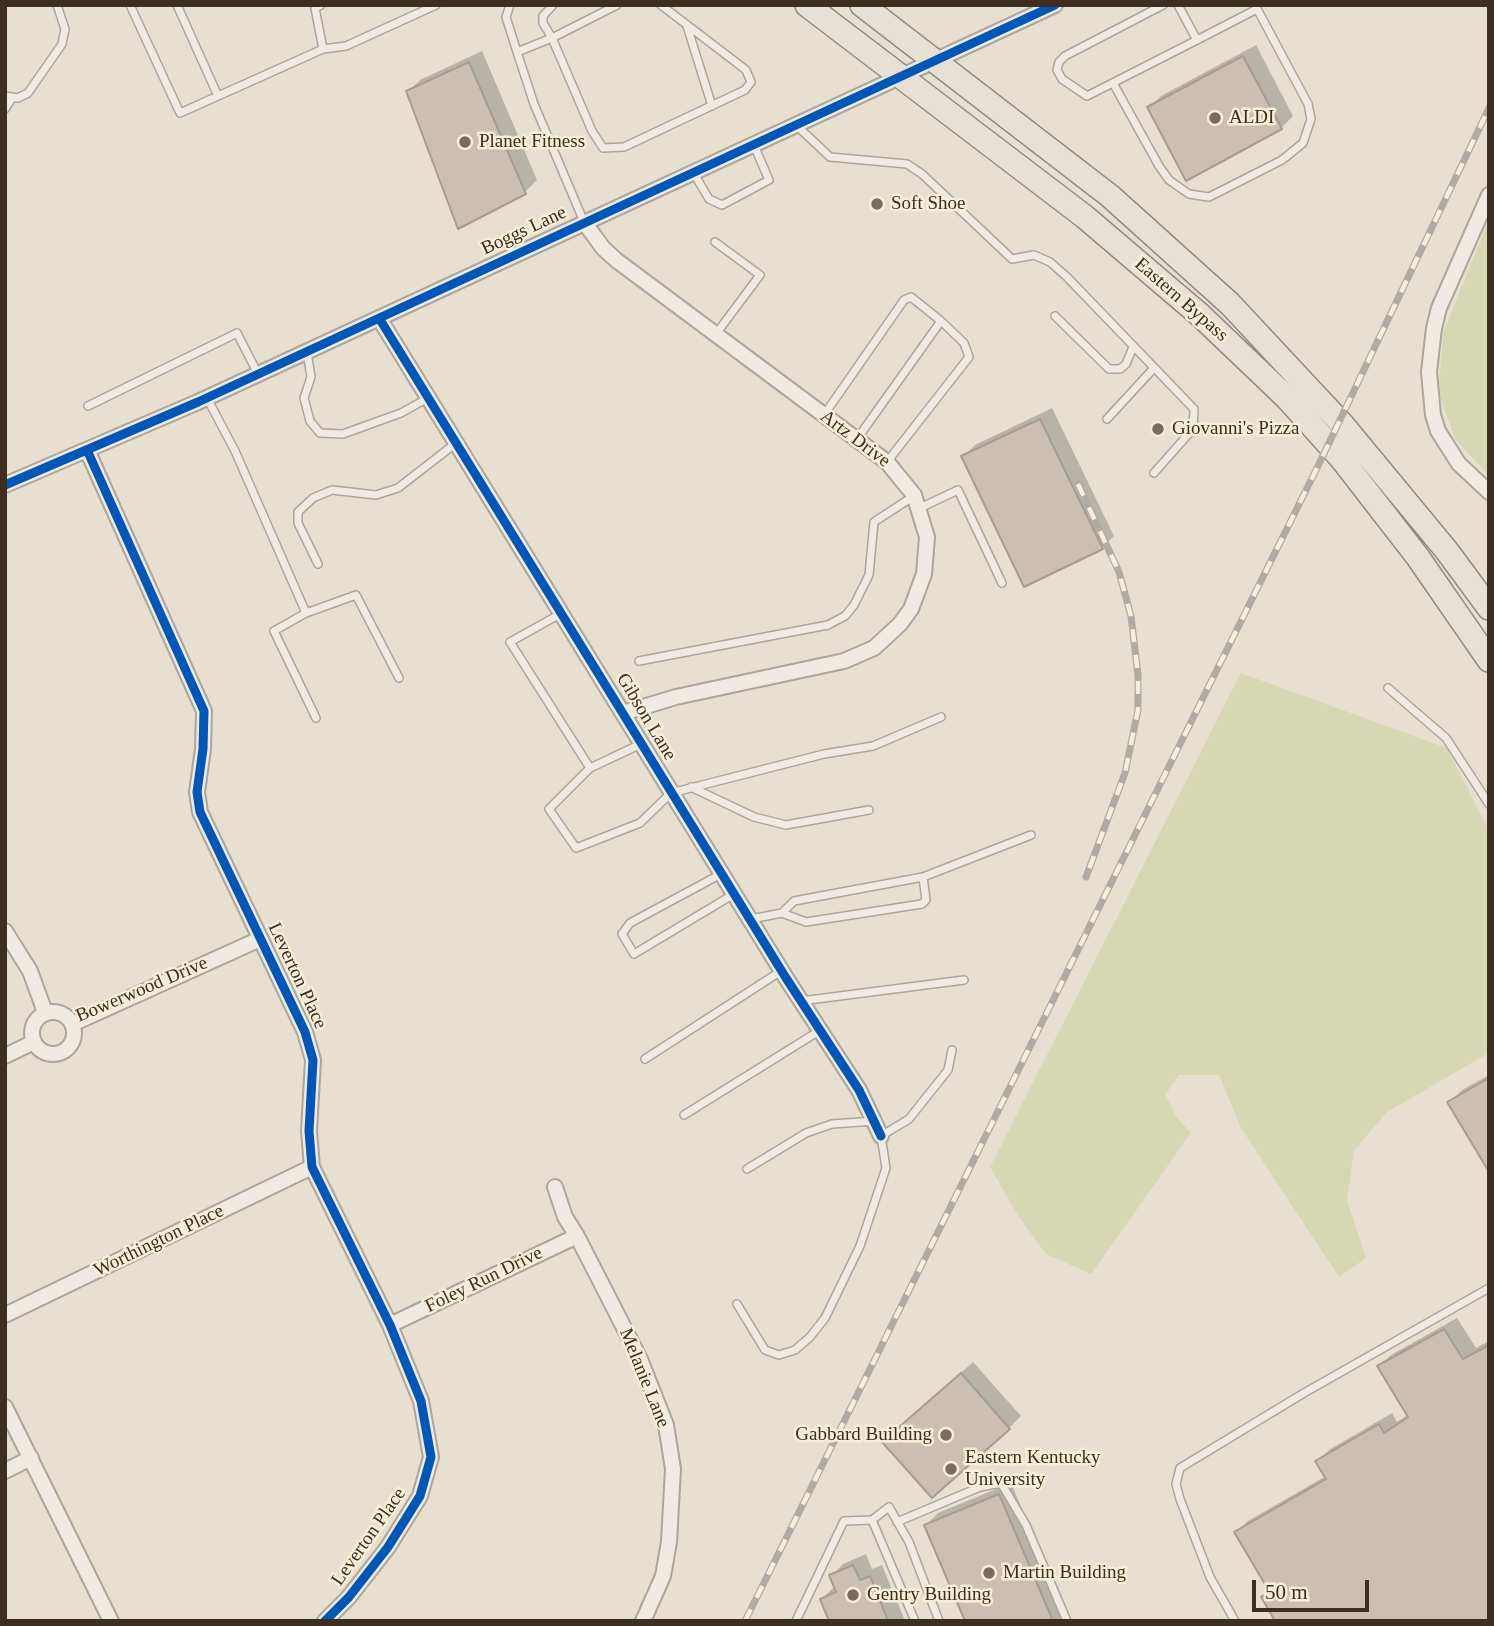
<!DOCTYPE html>
<style>
body{margin:0}
#map{position:relative;width:1494px;height:1626px;overflow:hidden;background:#e7e0d1;font-family:"Times New Roman",serif}
canvas{display:block}
.frame{position:absolute;inset:0;border:7px solid #3d2e20;pointer-events:none}
.scale{position:absolute;left:1252px;top:1580px;width:117px;height:32px;box-sizing:border-box;border:4px solid #3d2e20;border-top:0;padding-left:9px;font-size:21px;line-height:24px;white-space:nowrap;color:#3d2e20;-webkit-text-stroke:5px #f7eed8;paint-order:stroke}
</style>
<div id="map">
<canvas width="1494" height="1626"></canvas>
<div class="frame"></div>
<div class="scale">50 m</div>
</div>
<script>
const c = document.querySelector('canvas').getContext('2d');
c.lineJoin = 'round';
function fillPath(path, color) { c.fillStyle = color; c.fill(path, 'evenodd'); }
const poly = rows => new Path2D(rows.map(r => 'M' + r).join(''));
function stroke(path, color, width, dash) { c.strokeStyle = color; c.lineWidth = width; c.lineCap = dash ? 'butt' : 'round'; c.setLineDash(dash || []); c.stroke(path); }
function drawText(font, color, halo, rows, align = 'center') {
  c.font = font + ' "Times New Roman",serif'; c.lineWidth = 5; c.setLineDash([]); c.textBaseline = 'middle'; c.strokeStyle = halo; c.fillStyle = color; for (const [text, x, y, turn = 0] of rows) {
    c.save(); c.translate(x, y); c.rotate((+turn || 0) * Math.PI / 180); c.textAlign = isNaN(turn) ? turn : align; if (halo) c.strokeText(text, 0, 0); c.fillText(text, 0, 0); c.restore();
  }
}
const green = poly([
 [1489,220,1489,476,1455,439,1438,390,1444,330],
 [1241,673,1447,748,1489,831,1489,1053,1387,1112,1354,1151,1347,1200,1366,1258,1339,1277,1241,1128,1219,1075,1179,1075,1165,1095,1177,1118,1191,1133,1091,1274,1046,1254,1017,1214,990,1167]
]);
const shadow = poly([
 [1256,45,1293,116,1281,128,1149,108,1161,96],
 [482,51,537,180,525,192,459,226,408,92,420,80],
 [1052,408,1114,536,1102,548,963,457,975,445],
 [1489,1075,1489,1168,1450,1102,1462,1090],
 [1457,1318,1476,1348,1489,1341,1489,1621,1236,1532,1248,1521,1326,1476,1317,1462,1329,1450,1392,1413,1397,1422,1409,1414,1379,1367,1391,1355],
 [973,1362,1021,1416,1009,1428,897,1430],
 [1011,1483,1069,1621,967,1621,926,1525,938,1513],
 [866,1554,872,1569,882,1565,905,1621,831,1621,822,1599,835,1586,831,1576,843,1564]
]);
const building = poly([
 [1243,56,1282,129,1186,181,1147,107,1243,56],
 [469,62,526,194,458,229,406,91,469,62],
 [1040,419,1103,549,1024,587,961,456,1040,419],
 [1489,1078,1489,1172,1447,1102,1489,1078],
 [1444,1329,1463,1359,1489,1345,1489,1621,1275,1621,1261,1597,1269,1591,1234,1532,1326,1479,1315,1461,1379,1424,1384,1433,1408,1417,1377,1366,1444,1329],
 [961,1373,1010,1429,932,1498,882,1442,961,1373],
 [999,1494,1053,1621,965,1621,924,1525,999,1494],
 [853,1565,860,1580,870,1576,888,1621,829,1621,820,1599,836,1592,829,1575,853,1565]
]);
const service = poly([
 [130,5,180,113,218,96],
 [177,5,218,96,323,49,346,46,436,5],
 [321,5,315,8,323,49],
 [510,5,506,17,517,52,552,38,543,23,543,16,553,5],
 [617,5,552,38,592,131,603,148,624,147,745,90,751,82,746,70,661,5],
 [1163,5,1065,56,1059,62,1057,70,1062,79,1087,96,1197,40,1178,5],
 [687,26,712,106],
 [1197,40,1257,9],
 [517,52,534,104,584,222],
 [1113,83,1159,166,1169,180,1189,194,1209,197,1282,160,1303,143,1311,119,1308,104,1255,5],
 [5,96,18,98,28,93,62,44,65,29,57,5],
 [5,109,12,98],
 [795,124,830,157,907,164,922,174,1012,259,1034,255,1050,262,1067,277,1194,409,1193,429,1154,473],
 [693,172,709,199,722,205,769,180,753,143],
 [715,242,760,275,716,334],
 [1055,316,1109,369,1120,369,1126,364,1133,347],
 [307,352,311,377,304,398,310,421,320,433,343,434,401,413,428,398],
 [207,398,235,451,306,613,274,631,316,718],
 [88,406,237,333,258,374],
 [824,415,904,300,911,297,941,321],
 [1107,419,1154,368],
 [857,439,941,321,964,343,969,357,887,462],
 [920,508,958,490,1002,583],
 [318,564,298,523,298,512,313,498,332,490,376,495,398,488,456,443],
 [306,613,356,595,399,678],
 [562,613,510,642,590,768,641,744],
 [639,661,828,625,845,616,854,605,869,575,874,522,914,496],
 [1388,688,1446,738,1489,804],
 [590,768,549,809,576,848,640,823,671,793,824,754,873,746,941,717],
 [691,787,754,817,786,825,869,810],
 [721,874,630,923,622,934,634,954,734,894],
 [923,877,1031,835],
 [751,919,782,913,794,901,923,877,926,900,922,904,806,922,782,913],
 [801,1001,964,980],
 [645,1059,781,971],
 [684,1115,819,1031],
 [747,1169,806,1133,832,1124,875,1121],
 [737,1304,765,1350,779,1355,795,1350,810,1337,825,1318,860,1246,886,1168,881,1136,909,1119,948,1070,952,1050],
 [897,1522,980,1487,1001,1483,1026,1525,1067,1621],
 [796,1621,844,1521,872,1520],
 [915,1621,872,1520,889,1507,909,1542,939,1621],
 [1235,1621,1210,1577,1180,1499,1176,1484,1180,1468,1304,1393,1489,1288]
]);
const minor = poly([
 [1489,195,1439,308,1434,328,1429,372,1433,415,1438,431,1459,464,1489,492],
 [584,222,603,248,616,260,887,462,914,495,927,537,924,574,911,609,900,624,874,648,844,661,676,697,623,713],
 [379,318,786,978,859,1090,881,1136],
 [87,450,204,711,203,749,197,792,200,812,305,1032,313,1060,309,1131,312,1167,390,1325,421,1401,431,1457,420,1496,388,1547,349,1597,325,1621],
 [5,485,198,402,1055,5],
 [5,931,30,971,45,1012],
 '32 1033a21 21 0 1 1 42 0a21 21 0 1 1-42 0Z',
 [72,1024,260,939],
 [5,1056,34,1042],
 [555,1187,565,1217,577,1236,640,1359,666,1425,673,1469,669,1542,663,1576,643,1621],
 [5,1315,312,1167],
 [390,1325,577,1236],
 [5,1407,111,1621],
 [5,1471,31,1458]
]);
const primary = poly([
 [807,5,1085,217,1200,315,1287,398,1341,458,1417,556,1489,660],
 [862,5,1110,196,1230,304,1342,424,1447,551,1489,608]
]);
const rail = poly([
 [1078,484,1119,572,1131,616,1138,675,1138,710,1125,773,1086,877],
 [745,1621,1318,466,1489,108]
]);
const cycleway = poly([
 [379,318,786,978,859,1090,881,1136],
 [87,450,204,711,203,749,197,792,200,812,305,1032,313,1060,309,1131,312,1167,390,1325,421,1401,431,1457,420,1496,388,1547,349,1597,325,1621],
 [5,485,198,402,1055,5]
]);
const markers = [
 [1215,118,7,"#786c5e"],
 [465,142,7,"#786c5e"],
 [877,204,7,"#786c5e"],
 [1158,429,7,"#786c5e"],
 [946,1435,7,"#786c5e"],
 [951,1469,7,"#786c5e"],
 [989,1573,7,"#786c5e"],
 [853,1595,7,"#786c5e"]
];
const poiNames = [
 ["ALDI",1229,118],
 ["Planet Fitness",479,142],
 ["Soft Shoe",891,204],
 ["Giovanni's Pizza",1172,429],
 ["Gabbard Building",932,1435,"right"],
 ["Eastern Kentucky",965,1458],
 ["University",965,1480],
 ["Martin Building",1003,1573],
 ["Gentry Building",867,1595]
];
const streetNames = [
 ["Boggs Lane",524,231,-25],
 ["Eastern Bypass",1181,300,41],
 ["Artz Drive",855,439,37],
 ["Gibson Lane",646,717,59],
 ["Leverton Place",297,976,65],
 ["Bowerwood Drive",142,990,-23],
 ["Worthington Place",159,1241,-26],
 ["Foley Run Drive",484,1280,-26],
 ["Melanie Lane",644,1378,68],
 ["Leverton Place",369,1537,-55]
];
fillPath(green, '#d6d7b3');
fillPath(shadow, '#0003');
fillPath(building, '#cbbfb2');
stroke(building, '#a89c90', 2);
stroke(service, '#ada599', 10);
stroke(minor, '#ada599', 18);
stroke(primary, '#928b80', 26);
stroke(service, '#efebe3', 7);
stroke(minor, '#efebe3', 14);
stroke(primary, '#e6e1d4', 23);
stroke(rail, '#afaaa2', 7);
stroke(rail, '#f7eed8', 4.5, [13]);
stroke(cycleway, '#0057b8', 9);
for (const [x, y, r, color] of markers) { const dot = new Path2D(); dot.arc(x, y, r, 0, 2 * Math.PI); c.fillStyle = color; c.fill(dot); stroke(dot, '#f7eed8', 2.5); }
drawText('19px', '#3d2e20', '#f7eed8', poiNames, 'left');
drawText('19px', '#3d2e20', '#f7eed8', streetNames);
</script>
